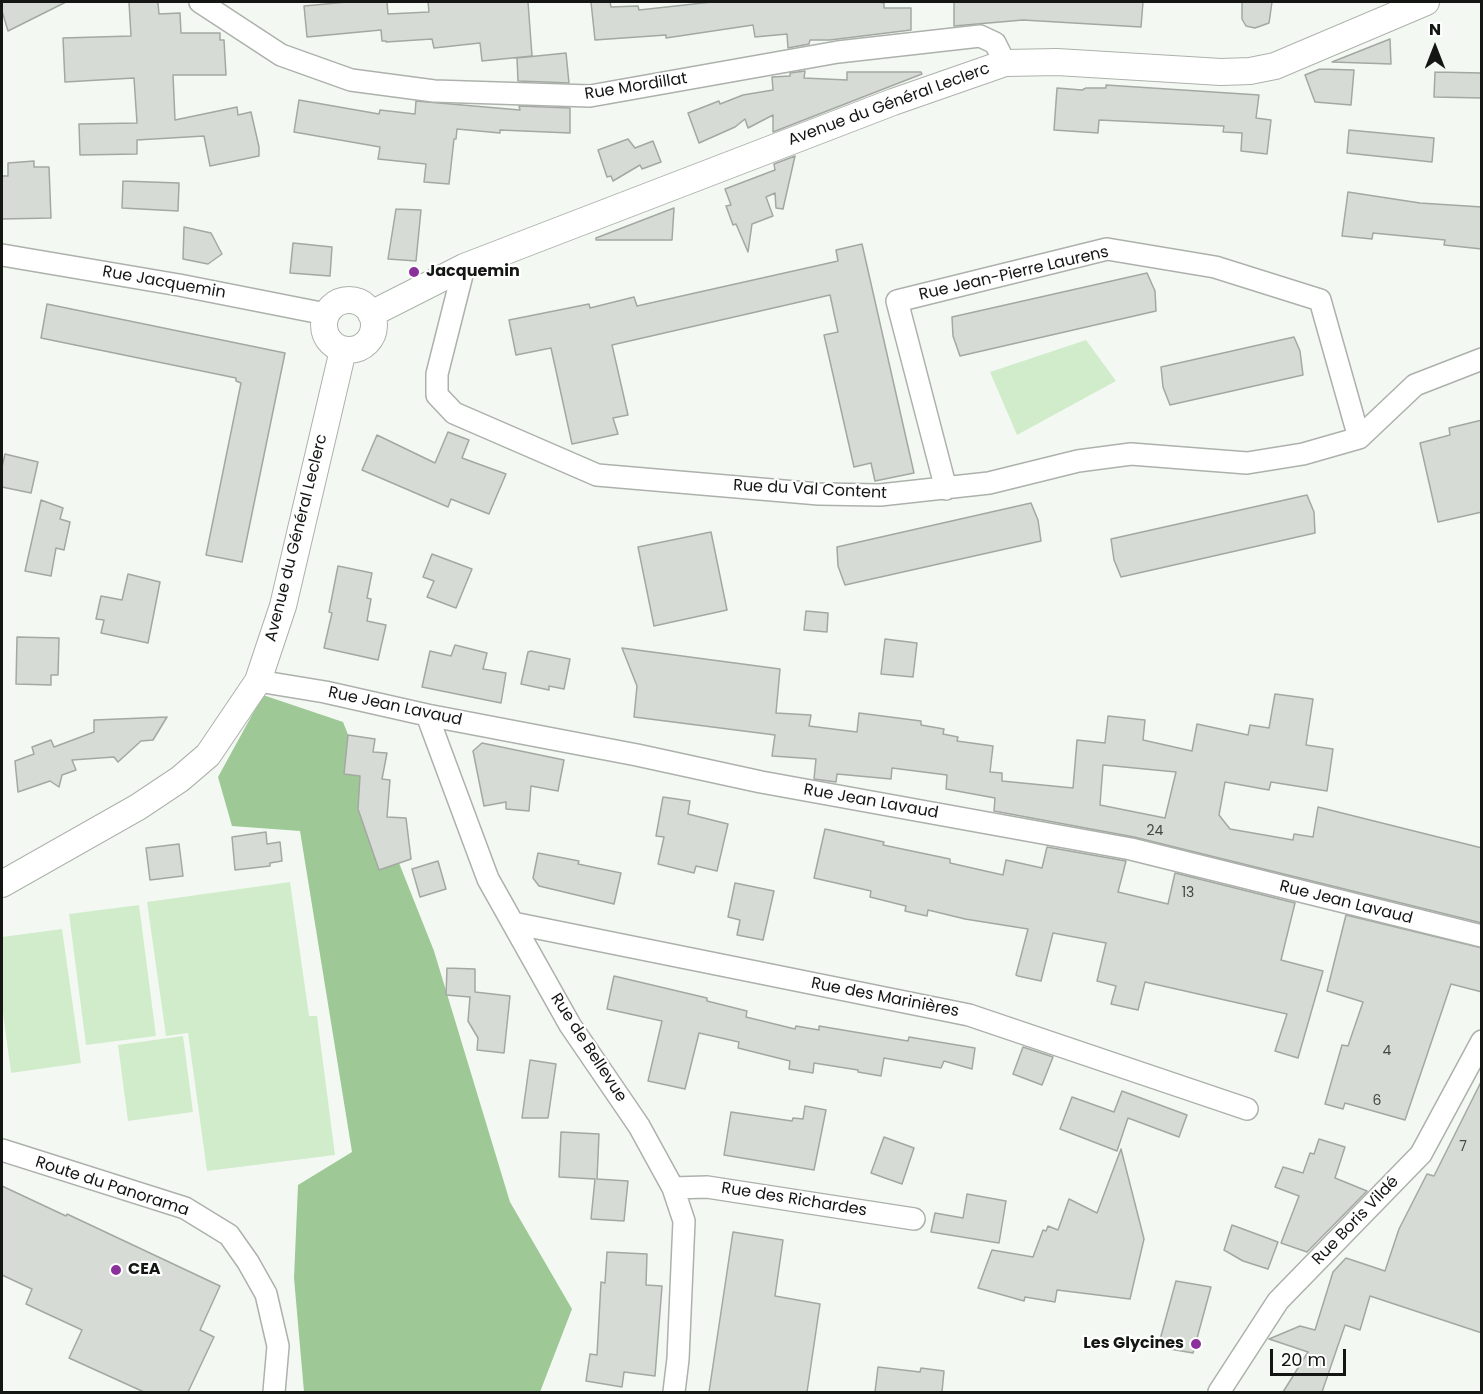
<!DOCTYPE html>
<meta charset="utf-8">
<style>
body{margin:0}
#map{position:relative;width:1483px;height:1394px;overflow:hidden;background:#f3f9f2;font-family:Poppins,sans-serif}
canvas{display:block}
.frame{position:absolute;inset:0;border:3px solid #141614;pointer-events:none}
.north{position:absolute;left:1405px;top:18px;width:60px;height:60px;-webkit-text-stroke:4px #fff;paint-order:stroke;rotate:0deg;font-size:16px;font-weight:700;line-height:24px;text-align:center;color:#141614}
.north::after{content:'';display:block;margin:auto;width:21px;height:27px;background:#141614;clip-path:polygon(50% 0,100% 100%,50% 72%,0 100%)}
.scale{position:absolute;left:1270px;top:1349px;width:76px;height:27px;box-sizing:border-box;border:3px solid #141614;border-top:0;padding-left:8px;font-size:18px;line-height:21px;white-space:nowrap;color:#141614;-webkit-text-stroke:4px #fff;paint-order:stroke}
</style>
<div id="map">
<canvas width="1483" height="1394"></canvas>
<div class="frame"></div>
<div class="north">N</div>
<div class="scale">20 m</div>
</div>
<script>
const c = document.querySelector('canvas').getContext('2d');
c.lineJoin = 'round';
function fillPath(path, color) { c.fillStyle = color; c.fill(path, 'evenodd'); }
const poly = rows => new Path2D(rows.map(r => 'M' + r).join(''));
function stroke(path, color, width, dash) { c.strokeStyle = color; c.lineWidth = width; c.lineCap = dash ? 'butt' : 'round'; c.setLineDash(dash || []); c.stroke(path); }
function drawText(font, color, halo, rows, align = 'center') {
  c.font = font + ' Poppins,sans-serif'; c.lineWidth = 4.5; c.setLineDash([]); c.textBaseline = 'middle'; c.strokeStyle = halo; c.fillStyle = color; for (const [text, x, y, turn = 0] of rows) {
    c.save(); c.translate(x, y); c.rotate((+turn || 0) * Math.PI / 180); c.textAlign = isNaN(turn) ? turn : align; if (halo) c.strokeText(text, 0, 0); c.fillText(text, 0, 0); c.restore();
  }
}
const green = poly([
 [1086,340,1116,381,1017,435,990,372],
 [290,882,309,1016,317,1016,335,1155,207,1171,188,1033,166,1036,147,902],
 [139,905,156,1036,86,1045,69,914],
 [62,929,81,1063,11,1073,2,1005,2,937],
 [183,1036,193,1112,128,1121,118,1045]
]);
const forest = poly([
 [263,695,343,722,434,951,510,1202,572,1309,540,1392,304,1392,294,1278,298,1185,352,1152,300,831,232,826,218,777]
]);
const building = poly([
 [2,2,66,2,8,31,2,11,2,2],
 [129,2,156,2,158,3,159,14,180,13,181,33,220,33,220,40,224,40,226,75,173,75,175,120,237,107,238,115,251,112,259,147,259,156,210,166,204,136,137,140,137,154,80,155,79,124,137,123,134,78,65,82,63,38,131,36,129,2],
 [347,2,387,2,388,14,429,12,428,2,528,2,532,56,482,61,480,43,434,48,432,39,386,42,386,41,382,41,381,30,307,37,304,6,347,2],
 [591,2,610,2,611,7,638,6,639,10,712,2,877,2,884,3,884,8,911,8,911,30,830,40,810,40,809,44,788,48,787,34,755,37,753,25,666,38,666,35,595,40,591,2],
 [954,2,1143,2,1141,27,1023,20,954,26,954,2],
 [1242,2,1272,2,1269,23,1255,28,1246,26,1242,19,1242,2],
 [1390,39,1391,64,1332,62,1390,39],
 [566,53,569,83,518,81,517,58,566,53],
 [1320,69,1354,70,1351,105,1315,102,1305,75,1320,69],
 [805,71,804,78,847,80,847,72,921,72,922,74,773,132,773,115,748,128,745,119,735,127,699,143,688,113,719,101,720,104,743,95,773,90,772,77,790,76,790,73,805,71],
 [1435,72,1482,73,1482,98,1434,97,1435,72],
 [1106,85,1259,95,1256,118,1271,120,1267,154,1241,151,1242,133,1223,132,1224,126,1099,120,1098,133,1054,130,1057,88,1082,90,1086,88,1106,88,1106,85],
 [299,100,379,114,380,110,415,114,416,101,520,110,519,106,570,108,570,133,500,130,500,133,457,129,456,139,454,139,449,184,424,182,426,164,378,159,380,147,294,132,299,100],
 [1349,130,1434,138,1432,162,1347,153,1349,130],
 [628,139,635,148,653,141,661,162,642,169,640,165,613,181,611,176,607,177,598,150,628,139],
 [795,156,783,209,776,208,775,193,766,197,773,216,752,224,748,252,736,224,733,225,726,206,731,205,725,189,775,170,774,164,795,156],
 [34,161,34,167,49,167,51,218,2,219,2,176,8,176,8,163,34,161],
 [123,181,179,183,178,211,122,208,123,181],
 [1348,192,1420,203,1482,207,1482,249,1444,245,1445,240,1373,233,1372,239,1342,236,1348,192],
 [674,208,672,240,596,240,596,238,674,208],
 [396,209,421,210,416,261,388,259,396,209],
 [184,227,211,233,222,254,208,264,183,259,184,227],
 [293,243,332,247,330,276,290,273,293,243],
 [862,244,914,473,875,481,871,463,854,467,824,335,838,332,830,295,612,345,628,415,613,418,618,434,572,444,551,348,516,355,509,320,589,304,590,308,634,297,637,306,838,261,836,250,862,244],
 [1147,273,1155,291,1156,311,960,356,953,336,952,317,1147,273],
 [47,304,285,353,242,562,206,555,241,383,236,381,236,378,41,338,47,304],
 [1294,337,1300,351,1303,375,1170,405,1163,387,1161,367,1294,337],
 [1482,420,1482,512,1438,522,1420,443,1450,435,1449,428,1482,420],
 [448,432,469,440,462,458,506,474,489,514,451,499,448,507,362,470,377,435,435,463,448,432],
 [5,454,38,462,31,493,2,487,2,467,5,454],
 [1307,495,1314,512,1315,533,1121,577,1114,560,1111,539,1307,495],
 [41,500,63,508,60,519,70,522,64,550,56,548,51,576,25,571,41,500],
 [1031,503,1038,520,1041,541,845,585,838,566,837,547,1031,503],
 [711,532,727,610,654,626,638,547,711,532],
 [432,554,472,569,456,608,427,597,434,581,423,577,432,554],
 [338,566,372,573,367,598,371,599,367,621,386,625,378,660,324,648,332,613,329,612,338,566],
 [128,574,160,582,148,643,101,633,104,620,96,619,101,596,122,600,128,574],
 [806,611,828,613,827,632,804,630,806,611],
 [17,637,59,638,58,675,51,675,51,685,16,684,17,637],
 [885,639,917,643,913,677,881,674,885,639],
 [455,645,487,653,483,669,506,673,501,703,422,687,430,651,451,656,455,645],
 [622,648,780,669,776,713,811,715,809,726,857,732,859,713,921,721,921,725,944,729,943,734,958,737,957,741,993,746,990,772,1002,773,1002,781,1073,788,1077,740,1105,743,1108,716,1145,720,1143,740,1192,751,1197,724,1248,735,1250,725,1269,728,1275,694,1313,699,1306,745,1333,749,1327,791,1271,782,1269,790,1225,782,1219,815,1230,829,1293,840,1294,834,1313,837,1318,807,1482,848,1482,923,1134,837,994,811,995,798,946,789,947,775,892,768,891,779,837,774,836,782,814,779,816,759,772,756,775,735,634,717,637,686,622,648],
 [1103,765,1176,772,1165,818,1100,805,1103,765],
 [531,651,570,659,564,689,549,686,549,690,521,684,528,652,531,651],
 [167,717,153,740,141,741,118,762,114,757,72,760,76,770,62,775,59,787,50,781,18,792,15,761,34,754,32,747,51,740,54,747,94,732,94,720,167,717],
 [348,735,375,739,373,752,387,753,382,779,390,780,387,817,406,818,411,859,379,870,358,809,360,776,344,774,348,735],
 [482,743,564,760,558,791,531,786,529,811,506,809,506,802,484,806,473,751,482,743],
 [663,797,690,801,688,814,728,824,717,871,696,866,694,873,658,864,664,837,656,836,663,797],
 [825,829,884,842,883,845,950,859,950,863,1003,875,1006,860,1042,868,1047,847,1126,861,1118,892,1168,904,1175,873,1295,903,1281,960,1323,971,1298,1058,1275,1051,1287,1014,1145,982,1138,1010,1111,1004,1116,986,1097,981,1106,943,1053,933,1041,981,1018,976,1016,975,1028,929,965,919,928,910,927,916,905,911,906,906,870,897,871,891,814,878,825,829],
 [266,832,267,844,280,842,282,861,270,863,270,866,235,870,232,837,266,832],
 [179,844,183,876,150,880,146,848,179,844],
 [538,853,579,861,578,864,621,873,614,904,539,886,533,878,538,853],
 [438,861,446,889,420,897,412,869,438,861],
 [735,883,774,891,763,940,737,935,740,920,728,917,735,883],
 [1346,915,1482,948,1482,992,1451,984,1405,1120,1345,1103,1343,1109,1325,1104,1342,1045,1348,1046,1363,1002,1327,991,1346,915],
 [447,968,475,969,475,992,510,996,504,1053,477,1050,478,1038,468,1021,470,997,446,995,447,968],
 [614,976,707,998,707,1001,747,1011,746,1017,795,1029,796,1026,819,1030,819,1026,908,1041,909,1037,975,1048,972,1069,944,1061,941,1068,884,1058,881,1076,858,1072,858,1070,814,1063,813,1073,789,1069,790,1061,738,1048,739,1042,699,1033,685,1089,648,1081,662,1021,607,1009,614,976],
 [1023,1047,1053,1057,1042,1085,1013,1074,1023,1047],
 [530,1060,556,1064,548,1118,522,1118,530,1060],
 [1482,1080,1482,1333,1370,1296,1360,1330,1345,1325,1322,1392,1283,1392,1308,1352,1269,1339,1300,1326,1315,1330,1333,1272,1346,1258,1385,1271,1399,1229,1427,1174,1434,1176,1482,1080],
 [1122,1091,1187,1115,1179,1137,1128,1118,1117,1151,1060,1129,1072,1097,1114,1112,1122,1091],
 [805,1106,826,1110,814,1170,724,1155,731,1112,792,1121,793,1118,803,1119,805,1106],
 [561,1132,599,1134,597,1179,628,1181,624,1221,591,1219,595,1179,559,1177,561,1132],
 [884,1137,914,1148,902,1184,871,1173,884,1137],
 [1319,1139,1345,1147,1335,1178,1367,1191,1307,1252,1281,1243,1299,1196,1275,1187,1283,1167,1303,1173,1310,1153,1314,1154,1319,1139],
 [1121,1149,1144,1239,1130,1299,1057,1290,1055,1302,1025,1297,1024,1301,978,1288,992,1250,1033,1257,1043,1230,1046,1231,1048,1226,1058,1230,1069,1199,1097,1213,1121,1149],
 [2,1186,66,1216,67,1214,220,1286,200,1330,214,1337,188,1392,144,1392,69,1358,82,1330,26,1304,32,1289,2,1275,2,1186],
 [967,1194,1006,1201,999,1243,931,1232,935,1213,963,1218,967,1194],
 [1232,1225,1278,1242,1268,1269,1243,1261,1224,1250,1232,1225],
 [733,1232,783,1240,775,1296,820,1304,807,1392,709,1392,733,1232],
 [607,1252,647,1254,646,1285,662,1286,655,1376,624,1372,622,1387,586,1381,590,1354,597,1355,601,1282,605,1283,607,1252],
 [1176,1281,1211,1287,1193,1353,1158,1347,1176,1281],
 [878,1367,920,1372,921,1368,944,1371,942,1392,875,1392,878,1367]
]);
const minor = poly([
 [200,2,281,55,351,80,434,91,590,96,838,52,980,36,995,43,1005,63],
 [2,255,179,285,326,314],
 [464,267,437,374,437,395,454,413,597,475,819,494,880,495,989,483,1078,461,1131,454,1247,463,1303,454,1359,438,1415,385,1482,359],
 [946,489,897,301,1107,249,1215,267,1320,300,1359,438],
 [258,681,325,692,427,715,637,755,761,782,1131,849,1482,936],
 [427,715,488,879,570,1025,639,1126,673,1188,684,1221,678,1359,674,1392],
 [513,923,969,1015,1247,1109],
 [2,1150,185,1208,229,1235,248,1262,266,1294,278,1346,274,1392],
 [673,1188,707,1187,914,1219],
 [1219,1392,1278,1301,1421,1154,1482,1041]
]);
const tertiary = poly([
 '324 325a25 25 0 1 1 50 0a25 25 0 1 1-50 0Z',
 [371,314,464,267,893,102,1005,63,1057,62,1221,72,1250,71,1275,66,1426,2],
 [2,884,138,807,180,779,208,755,258,681,283,606,343,350]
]);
const markers = [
 [414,272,6,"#8a319c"],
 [116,1270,6,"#8a319c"],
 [1196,1344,6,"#8a319c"]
];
const numberNames = [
 ["24",1155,831],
 ["13",1188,893],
 ["4",1387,1051],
 ["6",1377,1101],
 ["7",1463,1147]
];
const streetNames = [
 ["Rue Mordillat",636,87,-9],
 ["Avenue du Général Leclerc",889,105,-20],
 ["Rue Jean-Pierre Laurens",1014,274,-13],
 ["Rue Jacquemin",164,283,10],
 ["Rue du Val Content",810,490,3],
 ["Avenue du Général Leclerc",297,538,-76],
 ["Rue Jean Lavaud",395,707,12],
 ["Rue Jean Lavaud",871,802,10],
 ["Rue Jean Lavaud",1346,903,14],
 ["Rue des Marinières",885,998,11],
 ["Rue de Bellevue",588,1048,57],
 ["Route du Panorama",112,1187,18],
 ["Rue des Richardes",794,1200,9],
 ["Rue Boris Vildé",1356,1221,-46]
];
const poiNames = [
 ["Jacquemin",426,272],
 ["CEA",128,1270],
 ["Les Glycines",1184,1344,"right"]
];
fillPath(green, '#d1eccb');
fillPath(forest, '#9ec896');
fillPath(building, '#d6dcd5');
stroke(building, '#a3a8a2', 1.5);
stroke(minor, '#acb2ab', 24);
stroke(tertiary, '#acb2ab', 28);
stroke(minor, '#fff', 21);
stroke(tertiary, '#fff', 26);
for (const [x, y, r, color] of markers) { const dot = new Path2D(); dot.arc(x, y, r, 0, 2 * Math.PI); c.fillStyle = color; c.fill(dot); stroke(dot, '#fff', 2); }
drawText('14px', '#444844', null, numberNames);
drawText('16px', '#141614', '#fff', streetNames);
drawText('bold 16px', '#141614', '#fff', poiNames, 'left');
</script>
